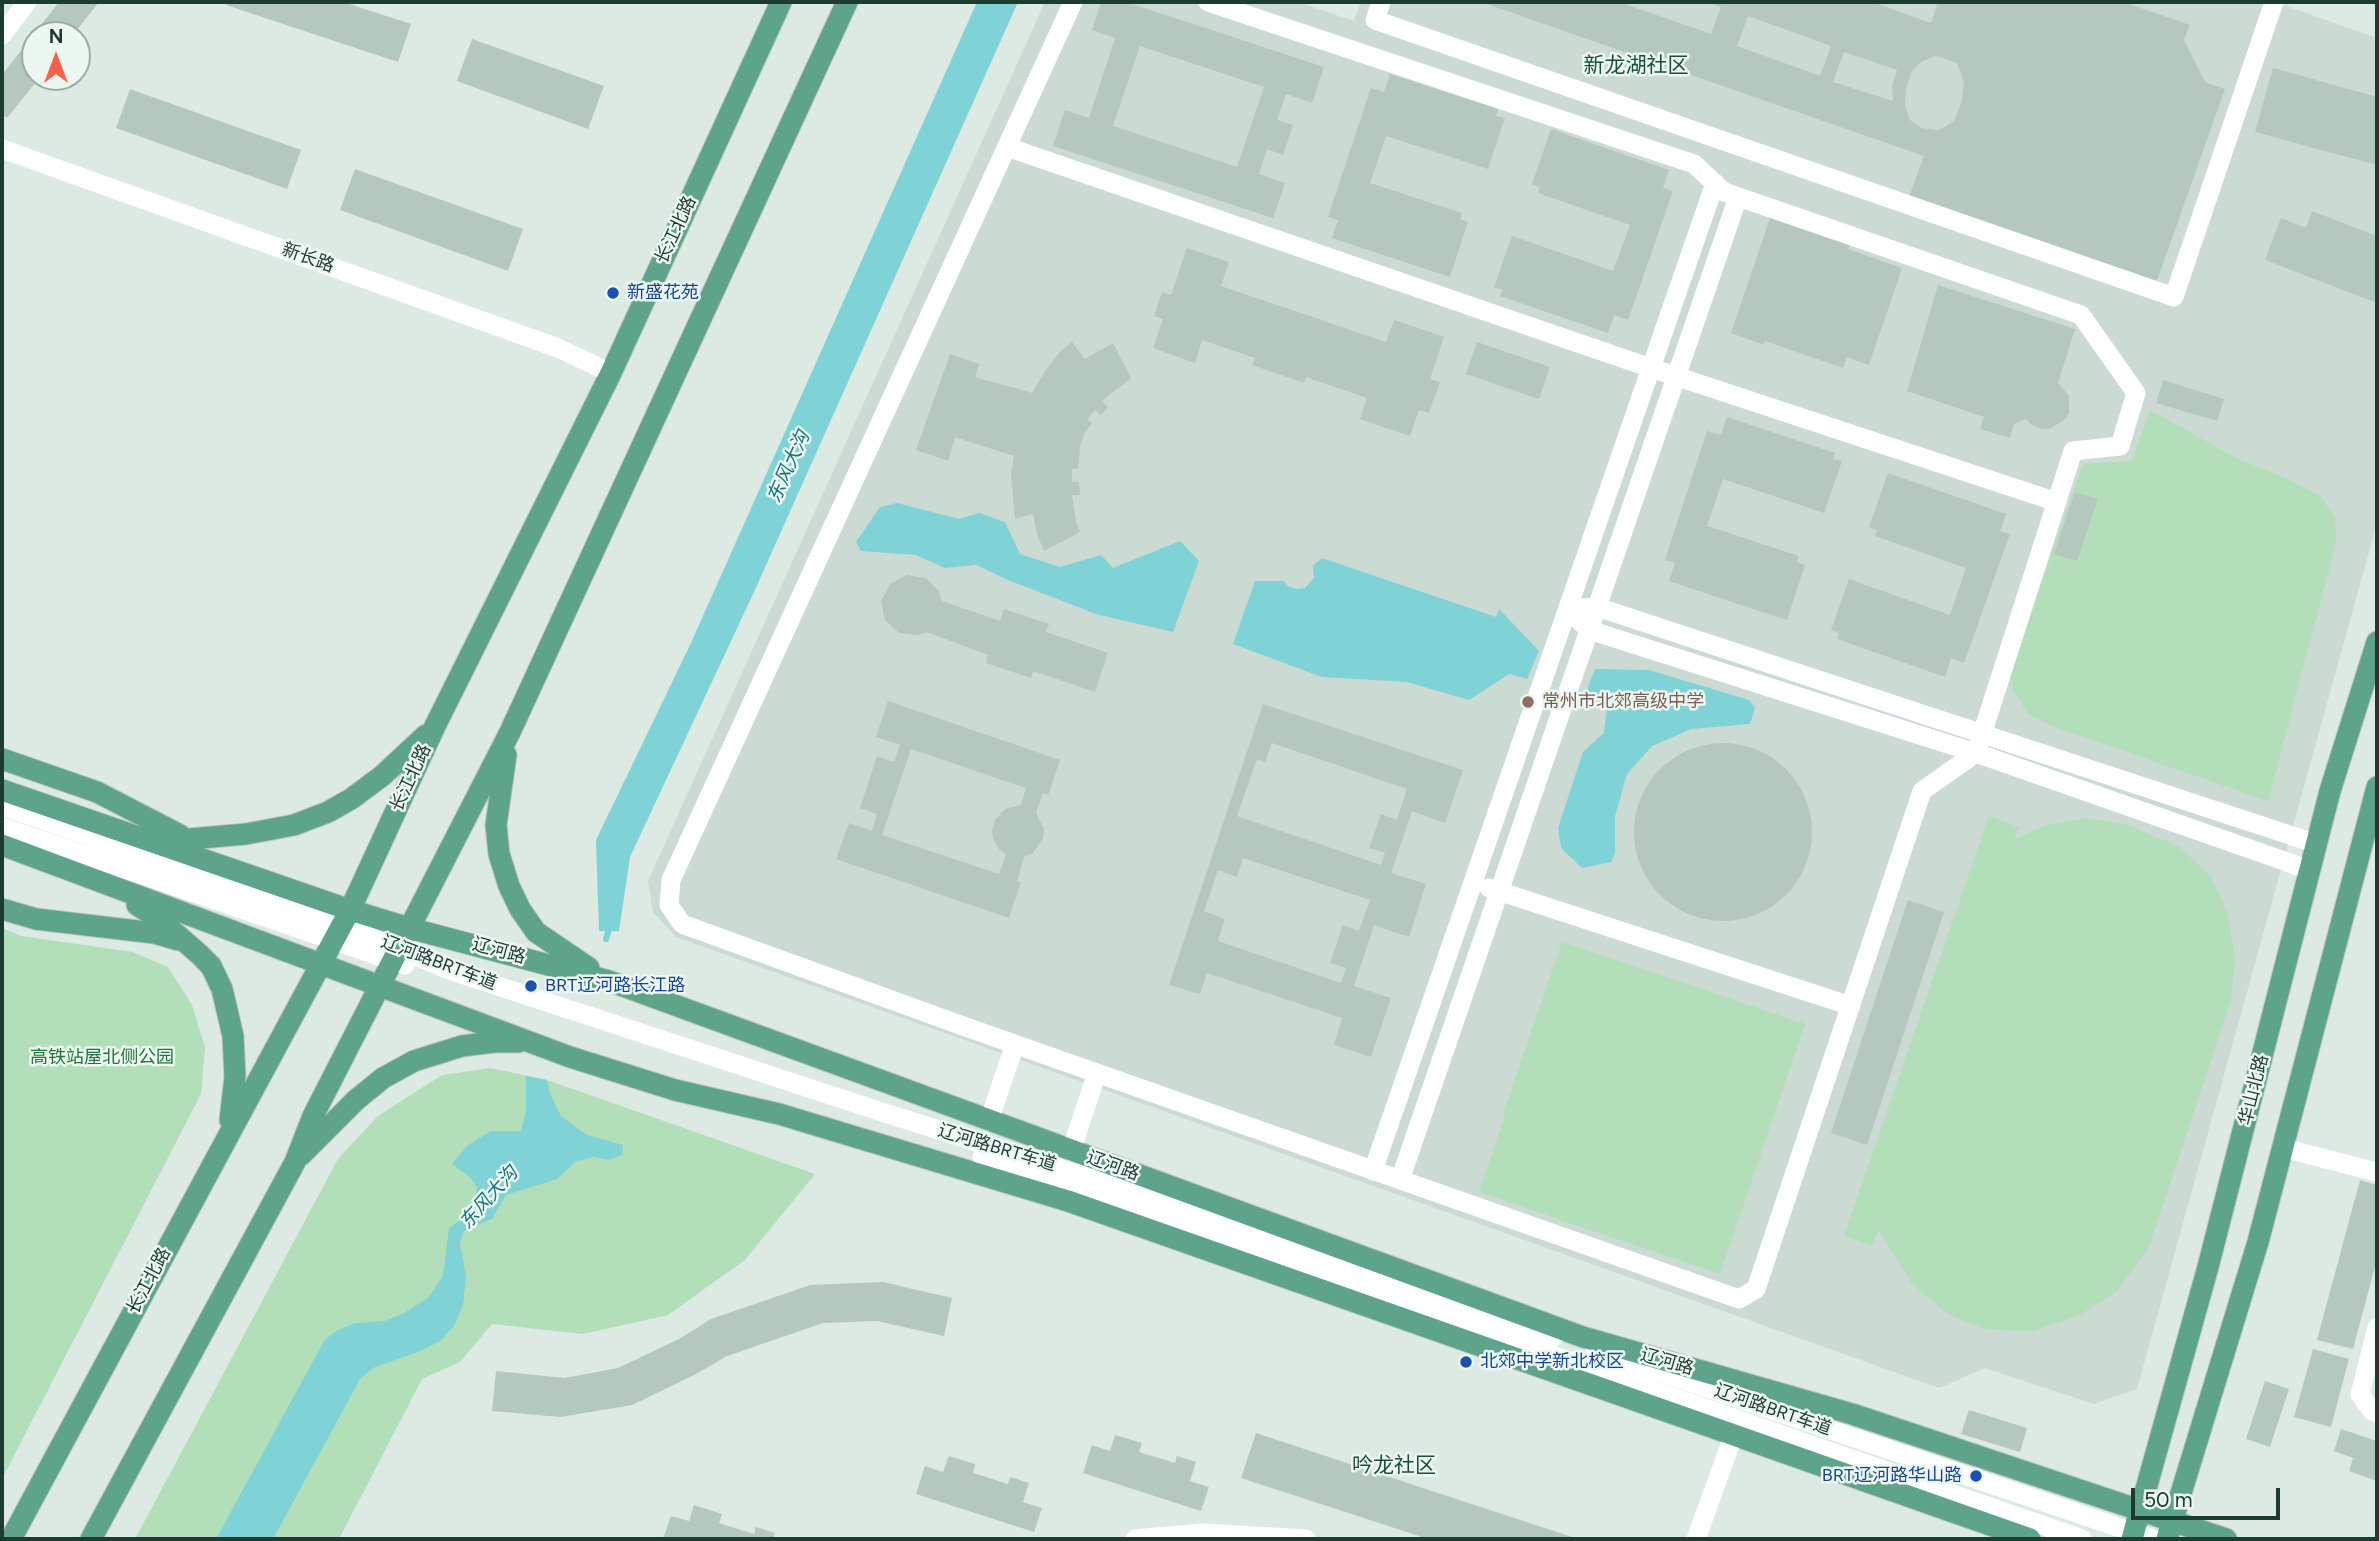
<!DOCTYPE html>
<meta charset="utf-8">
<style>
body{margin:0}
#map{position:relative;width:2379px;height:1541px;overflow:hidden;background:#ddeae3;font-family:Figtree,sans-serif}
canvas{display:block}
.frame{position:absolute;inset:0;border:4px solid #1d3b30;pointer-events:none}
.north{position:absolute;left:21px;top:21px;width:70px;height:70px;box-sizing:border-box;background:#edf7f1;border:2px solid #9aaca4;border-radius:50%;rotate:0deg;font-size:19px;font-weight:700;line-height:28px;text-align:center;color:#1d3b30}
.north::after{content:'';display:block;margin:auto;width:24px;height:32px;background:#fe5f47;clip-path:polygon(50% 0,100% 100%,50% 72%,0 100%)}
.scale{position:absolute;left:2131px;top:1488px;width:149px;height:32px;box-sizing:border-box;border:4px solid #1d3b30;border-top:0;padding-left:9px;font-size:21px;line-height:24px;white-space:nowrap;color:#1d3b30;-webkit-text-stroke:5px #edf7f1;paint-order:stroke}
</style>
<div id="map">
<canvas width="2379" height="1541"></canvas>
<div class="frame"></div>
<div class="north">N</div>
<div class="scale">50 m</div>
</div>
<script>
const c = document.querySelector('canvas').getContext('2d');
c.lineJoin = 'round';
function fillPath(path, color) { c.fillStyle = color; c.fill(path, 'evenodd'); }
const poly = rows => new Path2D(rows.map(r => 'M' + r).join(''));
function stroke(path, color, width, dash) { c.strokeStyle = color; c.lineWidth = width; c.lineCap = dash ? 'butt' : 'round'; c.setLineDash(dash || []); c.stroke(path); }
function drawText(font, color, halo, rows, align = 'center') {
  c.font = font + ' Figtree,"Noto Sans SC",sans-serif'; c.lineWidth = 5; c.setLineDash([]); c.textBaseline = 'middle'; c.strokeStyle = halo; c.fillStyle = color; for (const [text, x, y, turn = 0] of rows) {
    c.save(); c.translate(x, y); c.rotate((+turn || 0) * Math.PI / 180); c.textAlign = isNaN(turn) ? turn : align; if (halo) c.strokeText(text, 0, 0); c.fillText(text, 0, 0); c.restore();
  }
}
const built = poly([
 [1045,2,1298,2,1354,21,1361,2,2275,2,2377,38,2377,523,2137,1389,2094,1404,1985,1368,1939,1388,676,937,653,912,648,881]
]);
const green = poly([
 [2150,410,2238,459,2286,478,2320,496,2335,518,2336,543,2268,801,2052,726,2028,714,2014,692,2010,674,2083,464,2132,461],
 [1989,816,2019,827,2015,839,2046,825,2085,818,2127,825,2178,846,2211,876,2228,915,2235,959,2231,1000,2149,1247,2117,1291,2078,1316,2033,1331,1983,1329,1948,1314,1912,1284,1879,1230,1872,1246,1844,1236],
 [2,928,21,936,133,952,168,967,192,1005,205,1047,201,1094,2,1479],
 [1562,942,1805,1024,1720,1274,1479,1192,1505,1116,1503,1114],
 [490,1068,547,1080,815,1174,745,1260,668,1315,583,1334,492,1324,460,1362,422,1379,339,1539,135,1539,338,1159,378,1116,442,1075]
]);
const water = poly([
 [977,2,1018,2,754,592,630,857,619,931,599,931,596,840,690,645],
 [897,503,959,519,979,513,1005,522,1020,554,1060,567,1101,555,1113,568,1180,541,1199,561,1173,632,1096,614,1008,580,976,565,945,568,916,555,861,551,856,542,880,507],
 [1322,558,1496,617,1499,609,1539,651,1527,679,1509,674,1469,700,1407,682,1322,677,1233,644,1255,581,1283,581,1289,587,1297,589,1305,588,1314,578,1313,566],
 [1595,669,1649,670,1749,700,1755,708,1750,724,1691,729,1652,746,1627,774,1615,816,1615,853,1611,862,1582,868,1561,848,1558,828,1583,752,1604,733,1607,708,1586,692],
 [526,1076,547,1080,550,1094,561,1116,587,1135,623,1145,622,1155,608,1160,594,1157,576,1161,557,1179,506,1195,492,1219,464,1231,460,1243,466,1277,463,1305,454,1326,440,1341,423,1350,373,1368,360,1379,273,1539,216,1539,324,1341,336,1331,356,1323,385,1321,404,1313,428,1298,443,1276,449,1228,473,1211,477,1188,470,1177,452,1164,468,1145,491,1131,521,1131,526,1111]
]);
const stream = poly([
 [606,939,610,926]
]);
const building = poly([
 [59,2,99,2,73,35,35,35,35,77,40,77,7,118,2,114,2,75],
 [228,2,343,2,411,24,398,62,226,5],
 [1101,2,1126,2,1324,67,1312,103,1286,94,1277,120,1293,125,1283,155,1267,149,1259,174,1285,183,1273,218,1053,146,1065,110,1089,118,1115,38,1092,30],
 [1140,46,1264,87,1237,167,1113,126],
 [1481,2,1619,2,1711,34,1721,7,1707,2,1872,2,1931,23,1938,2,2123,2,2190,25,2184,40,2205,82,2225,89,2155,286,1908,200,1924,156],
 [1748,16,1831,46,1820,76,1737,46],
 [1844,52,1897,70,1892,86,1893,101,1833,82],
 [1936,56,1957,63,1964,82,1961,104,1954,121,1939,130,1921,128,1910,120,1905,106,1906,88,1912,71,1922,61],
 [472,39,604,86,588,129,457,81],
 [2273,68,2377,97,2377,165,2255,132],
 [1390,74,1498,109,1496,116,1505,118,1488,169,1386,136,1370,183,1462,213,1460,219,1468,222,1450,277,1332,238,1338,220,1328,217,1371,88,1384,92],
 [130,89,301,150,287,189,116,128],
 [1551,129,1669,170,1663,188,1673,191,1628,320,1614,315,1608,333,1500,296,1503,290,1494,287,1512,236,1613,271,1630,225,1538,193,1540,187,1532,184],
 [355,169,523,229,508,271,340,210],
 [2312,211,2377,236,2377,303,2265,260,2281,218,2306,228],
 [1771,215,1851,242,1848,249,1902,268,1869,365,1847,357,1843,368,1765,341,1764,345,1731,333],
 [1187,248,1229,262,1221,286,1386,342,1394,320,1444,337,1430,379,1440,382,1429,413,1419,410,1410,436,1360,419,1367,398,1306,377,1304,383,1252,365,1255,358,1202,340,1195,363,1153,348,1163,319,1154,316,1162,292,1171,295],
 [1938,285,2075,329,2058,383,2069,396,2069,413,2064,420,2050,429,2041,429,2032,425,2026,419,2014,424,2010,438,1980,429,1984,417,1907,391],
 [1072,342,1085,359,1113,343,1131,378,1102,401,1108,407,1101,415,1095,410,1087,420,1092,423,1084,434,1080,447,1078,469,1072,469,1072,482,1079,482,1080,495,1072,495,1076,522,1080,532,1044,551,1037,534,1033,514,1015,519,1011,475,1014,456,955,437,948,461,916,450,950,354,979,364,975,377,1032,393,1045,371,1059,353],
 [1477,342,1550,367,1539,399,1466,374],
 [2163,380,2224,399,2217,421,2156,403],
 [1727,417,1835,453,1833,459,1842,461,1824,513,1723,479,1707,526,1799,556,1797,562,1805,565,1787,620,1669,581,1675,563,1665,560,1707,431,1721,435],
 [1888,473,2006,514,2000,531,2010,534,1964,663,1951,658,1945,677,1837,639,1839,633,1831,630,1849,579,1950,615,1966,568,1875,536,1877,530,1869,527],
 [2075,492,2098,499,2077,561,2054,554],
 [907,575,926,578,939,592,942,601,1000,621,1004,609,1049,624,1046,632,1108,653,1095,692,1033,671,1031,678,986,663,988,655,927,632,918,635,899,633,885,620,881,601,890,584],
 [888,701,1060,760,1048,795,1043,793,1036,813,1044,829,1043,838,1033,853,1024,857,1017,881,1021,882,1009,918,836,859,849,823,872,831,877,814,860,808,877,756,894,762,900,745,876,737],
 [911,749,1026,788,1021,805,1005,809,995,820,992,830,993,839,998,848,1006,854,999,874,882,835],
 [1263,704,1463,770,1445,823,1412,811,1391,873,1426,884,1409,937,1374,925,1354,986,1391,998,1371,1057,1334,1045,1342,1018,1207,973,1200,994,1169,985],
 [1272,743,1407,789,1397,820,1381,814,1369,848,1385,853,1381,865,1237,816,1257,759,1265,762],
 [1243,858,1370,900,1359,931,1343,925,1330,963,1346,968,1341,983,1218,941,1225,919,1204,911,1218,870,1237,877],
 '1634 832a89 89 0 1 1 178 0a89 89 0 1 1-178 0Z',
 [1908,900,1944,912,1867,1145,1831,1133],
 [2360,1180,2377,1185,2377,1259,2353,1349,2317,1340],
 [883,1282,952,1298,944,1336,877,1321,823,1323,727,1356,696,1374,632,1405,560,1417,492,1411,496,1371,565,1378,618,1368,679,1339,711,1319,810,1285],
 [2313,1349,2349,1359,2331,1427,2294,1417],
 [2265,1381,2289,1389,2270,1447,2246,1439],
 [1969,1410,2027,1428,2020,1452,1961,1434],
 [2341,1429,2377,1441,2377,1481,2349,1471,2353,1458,2334,1451],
 [1256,1433,1578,1539,1428,1539,1385,1525,1241,1478],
 [1115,1435,1142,1443,1139,1452,1175,1463,1177,1456,1196,1462,1190,1481,1209,1487,1201,1511,1083,1473,1092,1445,1110,1451],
 [949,1456,975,1464,973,1473,1008,1484,1010,1477,1029,1483,1023,1502,1042,1508,1034,1532,916,1494,925,1466,943,1472],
 [694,1505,722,1514,719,1523,754,1534,756,1527,775,1533,773,1539,663,1539,671,1516,689,1521]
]);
const minor = poly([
 [1073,2,671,880,669,905,682,924,963,1026,1739,1299,1756,1289,1922,791,1976,753,2073,451,2120,446,2136,393,2081,315,1724,192,1694,164,1208,2],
 [1381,2,1375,20,2174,297,2274,2],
 [2,35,27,2],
 [1007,147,1651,368,2057,502],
 [2,149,558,348,611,373],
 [2,806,342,925,449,970,885,1113,1082,1175,1272,1242,1554,1337],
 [2,827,405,965],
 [2310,870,1976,753,1589,630,1568,609,1597,607,2317,844],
 [1489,888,1851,1006],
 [989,1121,1015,1044],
 [2283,1148,2377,1172],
 [1071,1151,1097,1073],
 [982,1157,2082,1539],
 [1373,1171,1715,183],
 [1400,1180,1738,197],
 [2377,1328,2360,1394,2372,1411,2377,1413],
 [1595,1350,2153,1539],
 [1135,1539,1203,1533,1306,1539],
 [1696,1539,1734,1434]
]);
const major = poly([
 [506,755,496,825,499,854,509,886,520,909,536,932,589,968],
 [2,759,97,792,180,835],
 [2,790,350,910,409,928,609,981,1583,1337,1852,1414,2226,1539],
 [164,835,189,839,246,834,294,825,328,812,351,799,382,776,426,735],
 [2,845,570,1057,675,1090,779,1114,1068,1201,2030,1539],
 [137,905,159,919,199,954,211,966,222,989,233,1036,235,1077,230,1120],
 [2,909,36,919,154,933,178,940],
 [301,1155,356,1100,383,1078,414,1061,462,1046,494,1042,518,1042],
 [11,1539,350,910,435,726,611,373,781,2],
 [91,1539,295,1162,313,1116,510,732,847,2],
 [2132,1539,2208,1267,2330,791,2377,642],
 [2167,1539,2258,1242,2377,787]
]);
const markers = [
 [613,293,7,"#1a4fb4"],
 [1528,702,7,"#8d6e63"],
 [531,986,7,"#1a4fb4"],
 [1466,1362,7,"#1a4fb4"],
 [1976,1476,7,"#1a4fb4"]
];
const streetNames = [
 ["长江北路",676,230,-65],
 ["新长路",308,258,20],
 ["长江北路",411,778,-65],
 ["辽河路",499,951,15],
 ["辽河路BRT车道",439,963,21],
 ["华山北路",2254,1090,-76],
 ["辽河路BRT车道",997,1148,17],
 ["辽河路",1113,1166,20],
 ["长江北路",149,1281,-62],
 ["辽河路",1667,1362,16],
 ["辽河路BRT车道",1773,1410,19]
];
const transitNames = [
 ["新盛花苑",627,293],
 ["BRT辽河路长江路",545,986],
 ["北郊中学新北校区",1480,1362],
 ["BRT辽河路华山路",1962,1476,"right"]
];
const educationNames = [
 ["常州市北郊高级中学",1542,702]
];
const parkNames = [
 ["高铁站屋北侧公园",102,1058]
];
const waterNames = [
 ["东风大沟",789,467,-66],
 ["东风大沟",489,1198,-48]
];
const quarterNames = [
 ["新龙湖社区",1636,66],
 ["吟龙社区",1394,1466]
];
fillPath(built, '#cbdad2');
fillPath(green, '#b3deba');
fillPath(water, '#7fd2d5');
stroke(stream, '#7fd2d5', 6);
fillPath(building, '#b5c8be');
stroke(major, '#bbc4c1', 23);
stroke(minor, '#fff', 19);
stroke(major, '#5da48a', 21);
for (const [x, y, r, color] of markers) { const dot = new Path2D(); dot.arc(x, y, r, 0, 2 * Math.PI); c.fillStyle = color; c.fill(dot); stroke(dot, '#edf7f1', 2.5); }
drawText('18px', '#1d3b30', '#edf7f1', streetNames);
drawText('18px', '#164399', '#edf7f1', transitNames, 'left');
drawText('18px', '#785e54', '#edf7f1', educationNames, 'left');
drawText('18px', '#24753a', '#edf7f1', parkNames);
drawText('italic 19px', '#13757b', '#edf7f1', waterNames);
drawText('21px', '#184e3b', '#edf7f1', quarterNames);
</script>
